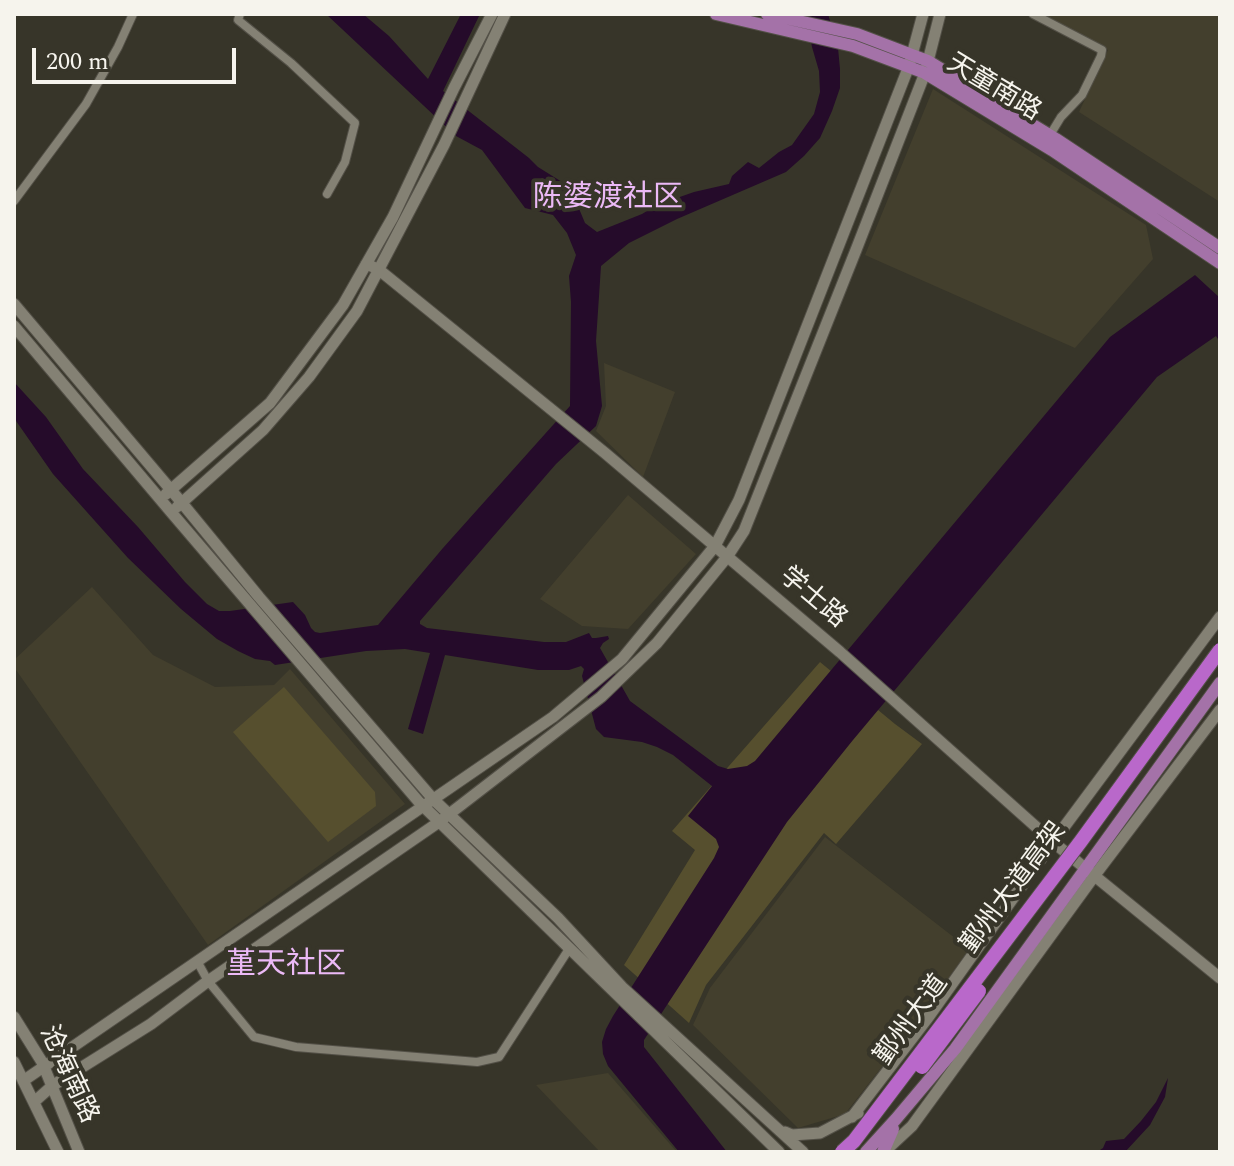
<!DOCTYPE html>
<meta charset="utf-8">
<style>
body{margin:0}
#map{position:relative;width:1234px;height:1166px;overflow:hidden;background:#373529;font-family:Spectral,serif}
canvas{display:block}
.frame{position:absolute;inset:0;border:16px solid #f6f4ed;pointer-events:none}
.scale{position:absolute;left:32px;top:48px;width:204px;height:36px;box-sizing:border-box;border:4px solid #f6f4ed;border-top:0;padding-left:10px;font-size:24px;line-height:28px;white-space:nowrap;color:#f6f4ed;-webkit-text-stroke:6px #373529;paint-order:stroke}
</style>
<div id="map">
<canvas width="1234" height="1166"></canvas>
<div class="frame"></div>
<div class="scale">200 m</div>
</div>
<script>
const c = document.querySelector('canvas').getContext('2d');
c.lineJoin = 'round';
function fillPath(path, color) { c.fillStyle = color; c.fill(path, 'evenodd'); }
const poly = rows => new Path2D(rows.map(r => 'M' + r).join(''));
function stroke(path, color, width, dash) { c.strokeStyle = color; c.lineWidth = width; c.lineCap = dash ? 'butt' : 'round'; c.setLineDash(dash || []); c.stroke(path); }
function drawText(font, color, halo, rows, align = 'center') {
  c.font = font + ' Spectral,"Noto Sans SC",serif'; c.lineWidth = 8; c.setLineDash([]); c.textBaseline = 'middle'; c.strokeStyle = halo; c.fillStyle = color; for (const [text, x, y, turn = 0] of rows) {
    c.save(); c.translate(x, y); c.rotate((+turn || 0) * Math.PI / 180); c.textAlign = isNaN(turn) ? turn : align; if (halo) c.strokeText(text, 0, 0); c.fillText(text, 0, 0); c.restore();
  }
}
const built = poly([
 [1042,14,1220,14,1220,202,1079,112,1108,50],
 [933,89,1146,225,1153,259,1075,348,865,255],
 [604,363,675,392,643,477,596,431,606,406],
 [628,495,696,554,628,629,582,626,540,599],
 [92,587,153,655,215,687,274,685,290,669,405,804,208,945,14,667,14,660],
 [825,837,969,949,923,1014,845,1114,798,1128,693,1025,710,988],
 [608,1073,676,1151,676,1152,600,1152,536,1085]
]);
const green = poly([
 [820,662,895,724,922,744,836,844,824,833,706,985,689,1023,624,965,695,850,672,831],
 [284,687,375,792,376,806,328,842,233,732]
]);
const water = poly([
 [326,14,363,14,389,36,428,79,461,14,480,14,443,91,529,158,538,167,570,187,585,223,597,232,642,214,657,205,694,192,729,184,732,176,748,162,759,168,779,152,792,145,814,114,820,92,819,71,812,47,806,14,828,14,838,48,840,69,840,88,832,111,820,138,804,156,786,172,677,219,629,243,601,266,596,341,602,406,596,426,556,464,420,621,420,624,427,628,544,642,566,642,589,633,592,638,596,638,608,636,609,639,603,643,600,648,630,701,718,766,728,769,747,766,755,761,1110,337,1195,275,1220,298,1220,337,1218,339,1216,336,1157,377,853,740,787,822,644,1040,644,1047,727,1152,679,1152,608,1066,603,1054,602,1042,606,1029,613,1016,714,858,719,847,716,839,688,816,712,786,673,755,657,747,642,742,604,737,596,729,582,676,584,669,581,666,569,670,538,670,445,655,423,734,408,729,430,653,405,649,366,651,275,665,270,661,255,659,238,651,217,639,181,609,128,558,53,474,14,418,14,382,46,417,83,469,138,527,185,582,207,604,219,611,230,611,293,602,305,615,311,628,315,632,320,633,378,625,443,548,570,406,571,302,569,276,576,255,567,233,553,215,525,208,482,150,456,136],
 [1168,1078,1165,1097,1150,1125,1125,1152,1097,1152,1103,1148,1106,1141,1124,1139,1141,1121,1156,1102]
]);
const street = poly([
 [240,14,238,20,291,63,355,123,345,162,327,194],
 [1033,14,1102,50,1101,56,1082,95,1061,117,1050,135],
 [14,201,86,104,118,47,133,14],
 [197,961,208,981,254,1037,296,1047,477,1062,499,1057,569,949]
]);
const secondary = poly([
 [366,264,378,269,605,453,840,652,1053,842,1220,978],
 [14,304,182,503,259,597,433,799,558,918,622,987,803,1152],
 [14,326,171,512,419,802,779,1152],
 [166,494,270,403,343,305,393,217,454,88,492,14],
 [177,507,263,430,309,377,357,311,444,145,505,14],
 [14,1017,42,1062,79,1152],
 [14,1062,58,1152],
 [23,1081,553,717,622,659,715,546,739,500,909,66,923,14],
 [34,1102,52,1086,151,1024,208,981,439,822,601,697,657,643,727,557,744,531,856,250,925,73,940,14],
 [852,1117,927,1019,1053,842,1220,617],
 [785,1132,792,1135,820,1133,858,1113],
 [884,1152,912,1126,1095,875,1220,710]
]);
const primary = poly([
 [716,14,853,46,925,73,1052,150,1220,263],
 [767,14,857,34,928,61,1056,139,1220,248],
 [866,1152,896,1119,955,1049,1220,683],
 [883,1152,893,1129]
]);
const highwayBridge = poly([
 [922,1067,979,991],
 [842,1152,854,1141,1081,841,1220,650]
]);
const streetNames = [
 ["天童南路",993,89,31],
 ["学士路",812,599,40],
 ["鄞州大道高架",1015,889,-53],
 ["鄞州大道",913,1021,-54],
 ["沧海南路",67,1075,65]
];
const quarterNames = [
 ["陈婆渡社区",608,200],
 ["堇天社区",286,967]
];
fillPath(built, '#433f2d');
fillPath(green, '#564f2e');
fillPath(water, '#250b2a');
stroke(street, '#535047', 10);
stroke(secondary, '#535047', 13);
stroke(primary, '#535047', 14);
stroke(street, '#848174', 8);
stroke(secondary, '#848174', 11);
stroke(primary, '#a472a8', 12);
stroke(highwayBridge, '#535047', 16, []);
stroke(highwayBridge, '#b968ca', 14);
drawText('26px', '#f6f4ed', '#373529', streetNames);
drawText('30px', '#ebb9f6', '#373529', quarterNames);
</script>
